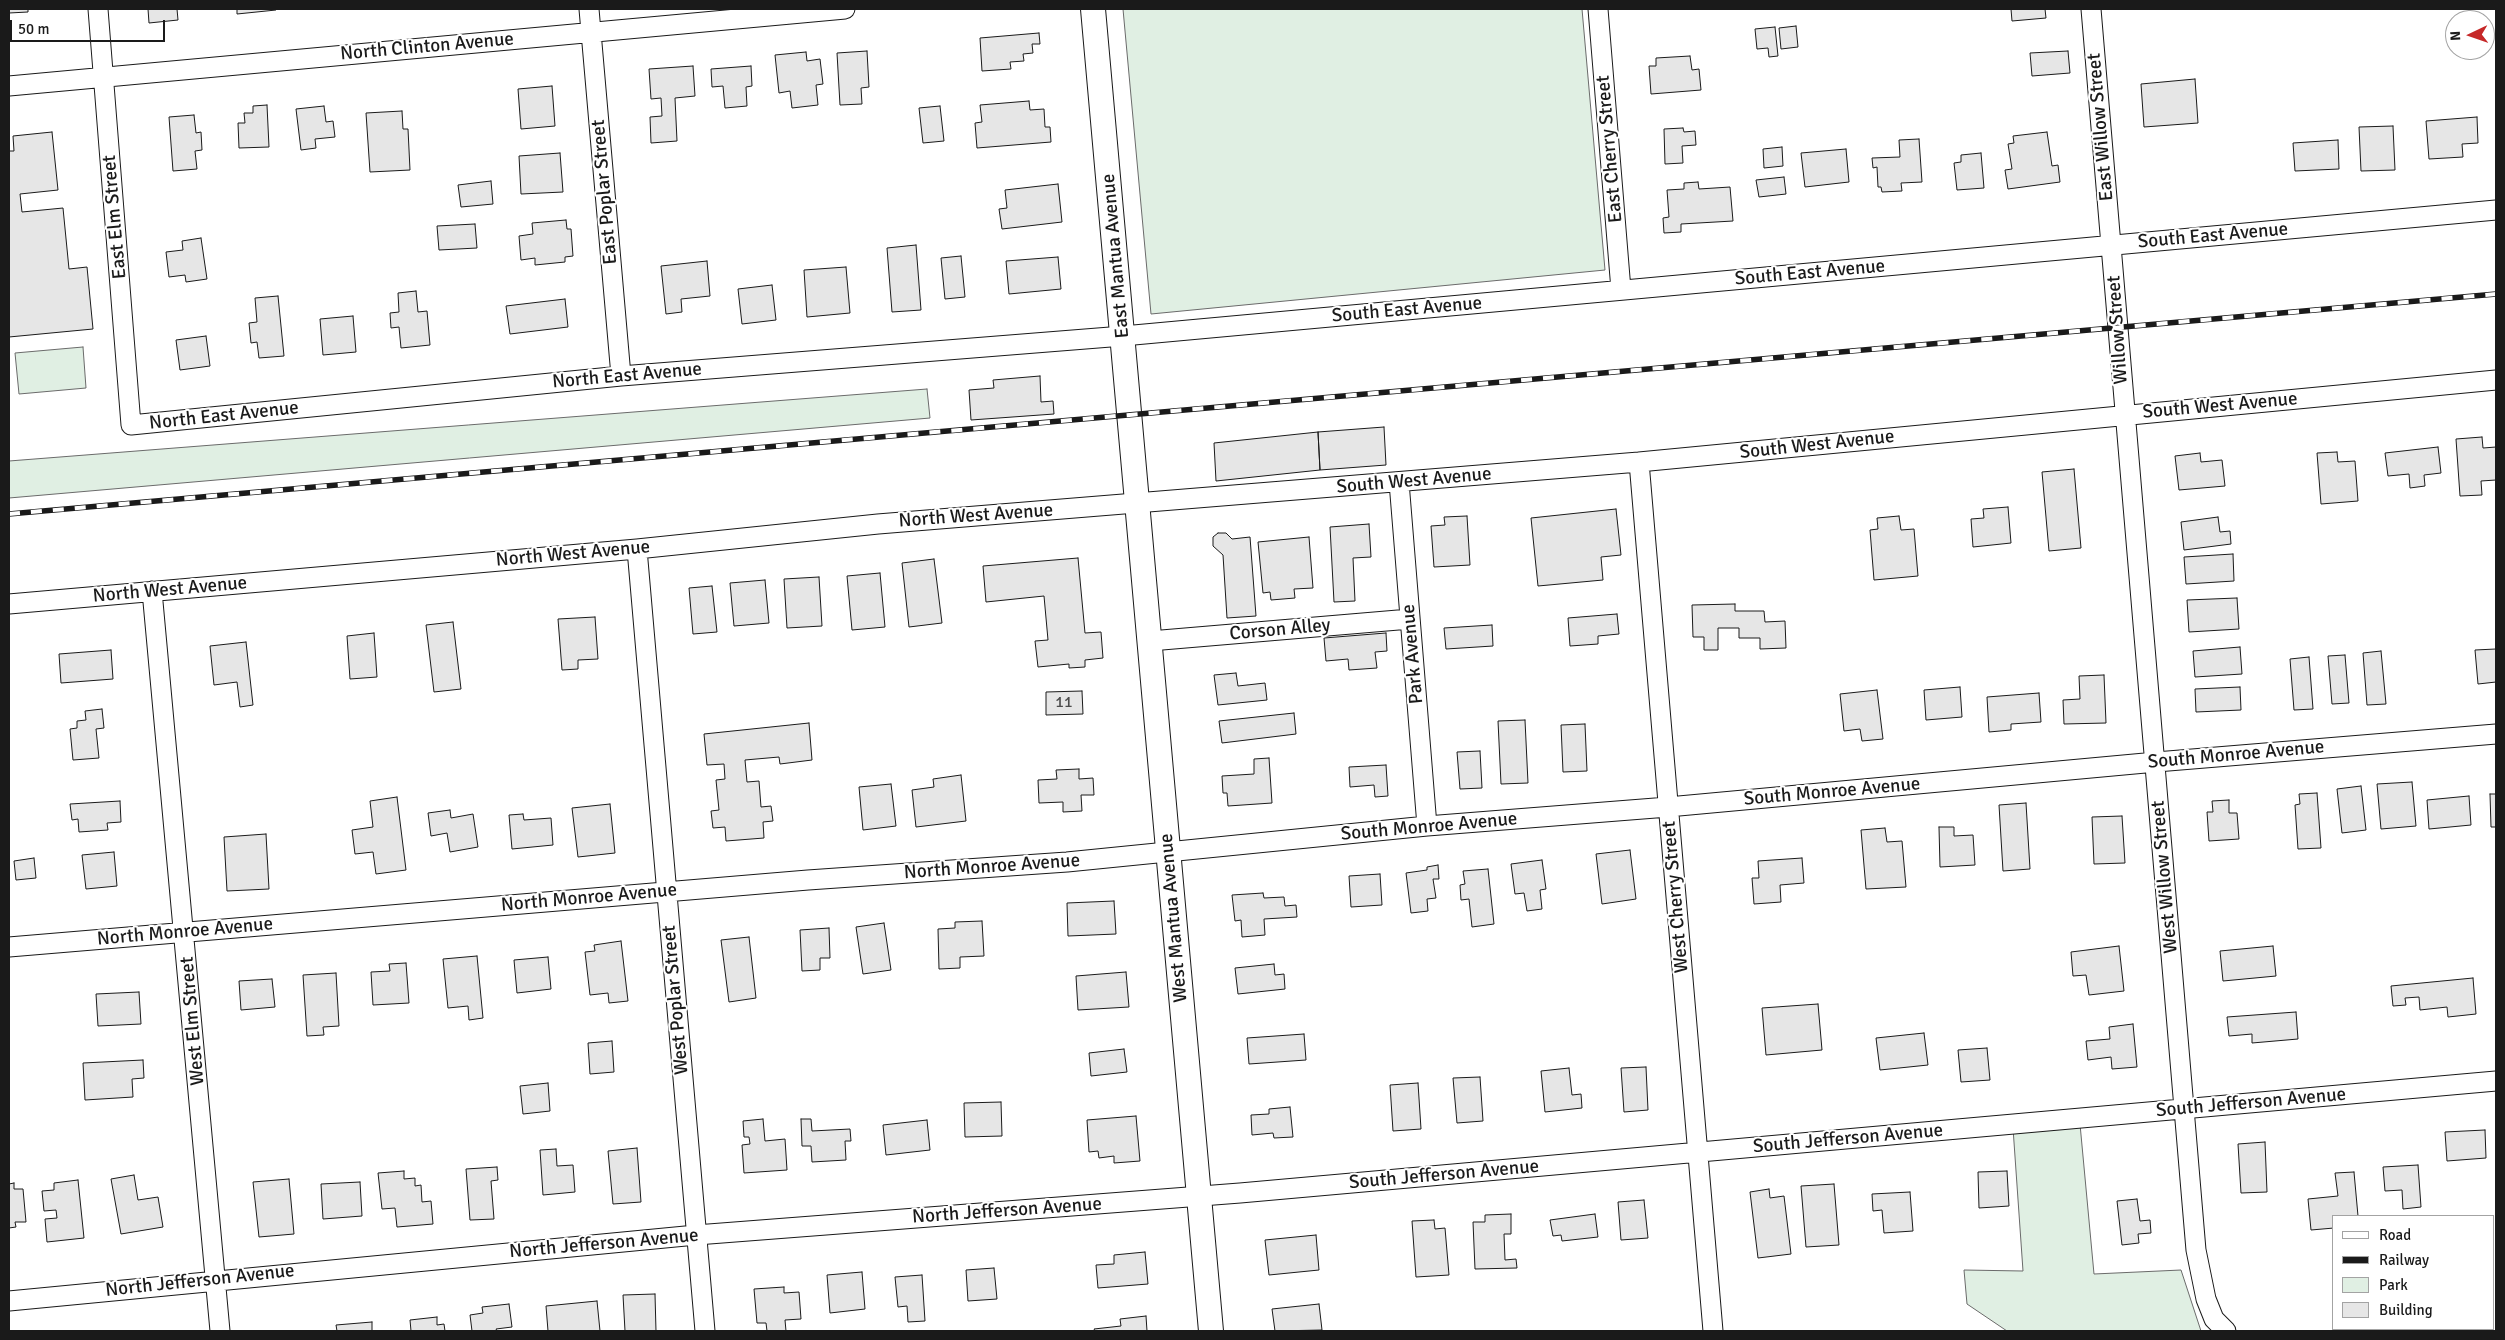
<!DOCTYPE html>
<style>
body{margin:0}
#map{position:relative;width:2505px;height:1340px;overflow:hidden;background:#fff;font-family:Signika,sans-serif}
canvas{display:block}
.frame{position:absolute;inset:0;border:10px solid #1a1a1a;pointer-events:none}
.legend{position:absolute;left:2332px;top:1215px;width:162px;height:115px;box-sizing:border-box;background:#fff;border:1px solid #a3a3a3;margin:0;padding:6px 9px;list-style:none;font-size:15px;color:#1a1a1a}
.legend li{display:flex;align-items:center;gap:10px;height:25px}
.legend b{width:25px;border:1px solid #a3a3a3}
.north{position:absolute;left:2445px;top:10px;width:50px;height:50px;box-sizing:border-box;background:#fff;border:1px solid #a3a3a3;border-radius:50%;rotate:267deg;font-size:14px;font-weight:700;line-height:20px;text-align:center;color:#1a1a1a}
.north::after{content:'';display:block;margin:auto;width:18px;height:22px;background:#c62828;clip-path:polygon(50% 0,100% 100%,50% 72%,0 100%)}
.scale{position:absolute;left:10px;top:20px;width:155px;height:22px;box-sizing:border-box;border:2px solid #1a1a1a;border-top:0;padding-left:6px;font-size:15px;line-height:18px;white-space:nowrap;color:#1a1a1a;-webkit-text-stroke:4px #fff;paint-order:stroke}
</style>
<div id="map">
<canvas width="2505" height="1340"></canvas>
<div class="frame"></div>
<ul class="legend">
<li><b style="height:6px;background:#fff"></b>Road</li>
<li><b style="height:6px;background:#1a1a1a"></b>Railway</li>
<li><b style="height:14px;background:#e0efe3"></b>Park</li>
<li><b style="height:14px;background:#e6e6e6"></b>Building</li>
</ul>
<div class="north">N</div>
<div class="scale">50 m</div>
</div>
<script>
const c = document.querySelector('canvas').getContext('2d');
c.lineJoin = 'round';
function fillPath(path, color) { c.fillStyle = color; c.fill(path, 'evenodd'); }
const poly = rows => new Path2D(rows.map(r => 'M' + r).join(''));
function stroke(path, color, width, dash) { c.strokeStyle = color; c.lineWidth = width; c.lineCap = dash ? 'butt' : 'round'; c.setLineDash(dash || []); c.stroke(path); }
function drawText(font, color, halo, rows, align = 'center') {
  c.font = font + ' Signika,sans-serif'; c.lineWidth = 4; c.setLineDash([]); c.textBaseline = 'middle'; c.strokeStyle = halo; c.fillStyle = color; for (const [text, x, y, turn = 0] of rows) {
    c.save(); c.translate(x, y); c.rotate((+turn || 0) * Math.PI / 180); c.textAlign = isNaN(turn) ? turn : align; if (halo) c.strokeText(text, 0, 0); c.fillText(text, 0, 0); c.restore();
  }
}
const green = poly([
 [1123,9,1582,9,1605,270,1151,314,1123,9],
 [83,347,86,388,19,394,15,353,83,347],
 [927,389,930,418,9,498,9,461,927,389],
 [2080,1124,2094,1274,2181,1270,2201,1331,2007,1331,1967,1304,1964,1270,2023,1271,2013,1128,2080,1124]
]);
const building = poly([
 [9,9,28,9,28,12,9,13,9,9],
 [148,9,177,9,178,20,149,23,148,9],
 [237,9,276,9,276,10,237,14,237,9],
 [2011,9,2045,9,2046,18,2012,21,2011,9],
 [1796,26,1798,47,1781,49,1779,28,1796,26],
 [1775,27,1778,56,1769,57,1768,48,1757,49,1755,29,1775,27],
 [1039,33,1040,44,1032,44,1033,53,1023,54,1024,61,1010,62,1011,69,982,71,980,38,1039,33],
 [867,51,869,87,861,88,862,104,840,105,837,53,867,51],
 [2068,51,2070,73,2032,76,2030,53,2068,51],
 [806,52,807,61,820,59,823,84,816,85,818,105,792,108,790,91,779,93,775,55,806,52],
 [1690,56,1692,70,1699,69,1701,90,1651,94,1649,66,1656,66,1656,58,1690,56],
 [693,66,695,96,675,98,677,141,651,143,650,117,662,116,661,98,651,99,649,69,693,66],
 [751,66,752,86,746,87,747,106,725,108,723,86,712,87,711,69,751,66],
 [2195,79,2198,123,2144,127,2141,84,2195,79],
 [552,86,555,126,521,129,518,89,552,86],
 [1029,101,1030,110,1044,109,1045,127,1050,127,1051,142,977,148,975,123,982,122,980,105,1029,101],
 [267,105,269,147,239,148,238,123,245,123,244,113,253,113,253,106,267,105],
 [324,106,326,122,333,121,335,137,315,139,316,148,301,150,296,109,324,106],
 [940,106,944,141,923,143,919,108,940,106],
 [402,111,403,129,408,129,410,170,370,172,366,113,402,111],
 [194,115,196,133,201,132,202,150,195,151,197,169,173,171,169,117,194,115],
 [2477,117,2478,143,2462,144,2463,157,2429,159,2426,121,2477,117],
 [2393,126,2395,170,2361,171,2359,127,2393,126],
 [1683,128,1684,132,1695,131,1696,145,1682,146,1683,163,1665,164,1664,129,1683,128],
 [52,132,58,190,20,194,22,212,63,208,69,269,87,267,93,329,9,337,9,151,14,151,13,136,52,132],
 [2047,132,2052,166,2058,165,2060,182,2008,189,2005,170,2012,169,2008,144,2014,143,2013,136,2047,132],
 [1919,139,1922,182,1901,183,1902,191,1882,192,1881,187,1878,187,1877,167,1873,168,1872,158,1900,157,1899,140,1919,139],
 [2338,140,2339,169,2295,171,2293,143,2338,140],
 [1782,147,1783,166,1764,168,1763,149,1782,147],
 [1846,149,1849,182,1805,187,1801,153,1846,149],
 [560,153,563,192,521,194,519,156,560,153],
 [1981,153,1984,188,1957,190,1954,163,1961,162,1961,155,1981,153],
 [1784,177,1786,194,1759,197,1756,180,1784,177],
 [491,181,493,204,461,207,458,185,491,181],
 [1698,182,1699,189,1730,187,1733,221,1681,224,1681,232,1664,233,1663,218,1669,217,1667,190,1684,189,1684,183,1698,182],
 [1058,184,1062,222,1002,229,999,209,1007,208,1005,190,1058,184],
 [566,220,567,229,571,229,573,256,565,257,565,262,535,265,535,258,521,260,519,236,533,234,532,223,566,220],
 [475,224,477,248,439,250,437,226,475,224],
 [201,238,207,279,186,282,185,275,169,277,166,252,183,250,182,241,201,238],
 [916,245,921,310,892,312,887,248,916,245],
 [961,256,965,297,945,299,941,258,961,256],
 [1058,257,1061,289,1009,294,1006,261,1058,257],
 [707,261,710,296,681,299,682,312,666,314,661,266,707,261],
 [846,267,850,313,807,317,804,270,846,267],
 [772,285,776,320,742,324,738,289,772,285],
 [416,291,418,312,427,311,430,345,401,348,399,327,391,328,390,313,399,312,398,293,416,291],
 [278,296,284,356,259,358,257,342,251,343,249,323,257,322,255,298,278,296],
 [565,299,568,327,510,334,506,306,565,299],
 [353,316,356,352,323,355,320,319,353,316],
 [206,336,210,366,180,370,176,340,206,336],
 [1040,376,1041,402,1053,401,1054,414,971,420,969,390,994,388,993,380,1040,376],
 [1384,427,1386,465,1320,470,1318,432,1384,427],
 [1318,432,1320,470,1216,481,1214,443,1318,432],
 [2482,437,2483,448,2496,447,2496,480,2481,481,2482,495,2460,496,2456,439,2482,437],
 [2438,447,2441,473,2424,475,2425,486,2410,488,2409,474,2388,476,2385,453,2438,447],
 [2337,452,2338,462,2355,461,2358,501,2321,504,2317,453,2337,452],
 [2200,453,2201,462,2222,460,2225,486,2179,490,2175,456,2200,453],
 [2074,469,2081,548,2049,551,2042,472,2074,469],
 [2008,507,2011,543,1973,547,1971,519,1984,518,1983,509,2008,507],
 [1616,509,1621,555,1601,557,1603,580,1538,586,1531,518,1616,509],
 [1467,516,1470,565,1434,567,1431,526,1445,525,1444,517,1467,516],
 [1899,516,1901,530,1914,529,1918,576,1874,580,1870,530,1878,529,1877,518,1899,516],
 [2218,517,2220,532,2230,531,2231,544,2184,550,2181,522,2218,517],
 [1369,524,1371,557,1353,558,1355,601,1334,602,1330,527,1369,524],
 [1218,533,1226,533,1232,539,1250,537,1256,616,1227,618,1223,555,1213,546,1213,537,1218,533],
 [1309,537,1313,588,1294,589,1295,598,1271,600,1270,592,1263,593,1258,542,1309,537],
 [2233,554,2234,581,2186,584,2184,557,2233,554],
 [1078,558,1085,633,1101,632,1103,658,1085,660,1085,667,1069,668,1069,664,1038,667,1035,641,1048,640,1044,596,986,602,983,566,1078,558],
 [934,559,942,623,909,627,902,563,934,559],
 [880,573,885,627,852,630,847,576,880,573],
 [819,577,822,626,787,628,784,579,819,577],
 [765,580,769,623,734,626,730,583,765,580],
 [712,586,717,632,693,634,689,588,712,586],
 [2237,598,2239,629,2189,632,2187,600,2237,598],
 [1735,604,1735,611,1764,611,1765,622,1785,621,1786,648,1760,649,1760,638,1739,638,1739,628,1718,628,1718,650,1704,650,1704,637,1693,637,1692,605,1735,604],
 [1617,614,1619,634,1598,636,1598,644,1570,646,1568,618,1617,614],
 [595,617,598,659,578,660,578,669,562,670,558,619,595,617],
 [453,622,461,689,434,692,426,625,453,622],
 [1492,625,1493,646,1446,649,1444,628,1492,625],
 [374,633,377,677,350,679,347,636,374,633],
 [1386,633,1387,651,1375,652,1377,668,1349,670,1348,659,1326,661,1324,638,1386,633],
 [246,642,253,705,240,707,237,682,214,685,210,646,246,642],
 [2240,647,2242,674,2195,677,2193,651,2240,647],
 [2496,649,2496,682,2478,684,2475,650,2496,649],
 [111,650,113,679,61,683,59,654,111,650],
 [2381,651,2386,704,2367,705,2363,653,2381,651],
 [2345,655,2349,703,2332,704,2328,656,2345,655],
 [2309,657,2313,709,2294,710,2290,659,2309,657],
 [1236,673,1238,686,1265,683,1267,700,1218,705,1214,675,1236,673],
 [2104,675,2106,723,2064,724,2063,700,2080,699,2079,676,2104,675],
 [1960,687,1962,717,1926,720,1924,690,1960,687],
 [2240,687,2241,710,2196,712,2195,689,2240,687],
 [1877,690,1883,739,1862,741,1860,729,1844,731,1840,694,1877,690],
 [1082,691,1083,714,1046,715,1046,692,1082,691],
 [2039,693,2041,722,2011,724,2011,730,1989,732,1987,697,2039,693],
 [102,709,104,728,96,729,99,758,73,760,70,729,77,728,77,721,86,720,85,711,102,709],
 [1294,713,1296,734,1222,743,1219,721,1294,713],
 [1525,720,1528,783,1501,784,1498,721,1525,720],
 [809,723,812,760,780,764,779,757,745,760,747,782,759,781,761,807,771,806,773,821,763,822,764,838,726,841,725,827,713,828,711,811,719,810,716,780,725,779,724,764,707,765,704,734,809,723],
 [1585,724,1587,771,1563,772,1561,725,1585,724],
 [1480,751,1482,788,1460,789,1457,752,1480,751],
 [1269,758,1272,803,1228,806,1227,793,1223,793,1222,776,1254,774,1254,759,1269,758],
 [1386,765,1388,796,1375,797,1374,785,1350,787,1349,767,1386,765],
 [1079,769,1079,779,1093,778,1094,795,1081,795,1082,811,1063,812,1063,802,1039,803,1038,780,1057,779,1056,770,1079,769],
 [961,775,966,821,916,827,912,790,934,787,933,779,961,775],
 [2412,782,2416,826,2381,829,2377,784,2412,782],
 [891,784,896,826,863,830,859,787,891,784],
 [2361,786,2366,830,2342,833,2337,789,2361,786],
 [2317,793,2321,848,2298,849,2295,805,2300,804,2299,794,2317,793],
 [2490,794,2496,794,2496,827,2491,827,2490,794],
 [2469,796,2471,825,2429,829,2427,800,2469,796],
 [397,797,406,870,376,874,373,852,355,854,352,830,373,827,370,801,397,797],
 [2229,800,2229,813,2237,813,2239,839,2209,841,2207,812,2213,812,2212,801,2229,800],
 [120,801,121,822,107,823,108,830,79,832,78,819,72,820,70,804,120,801],
 [2026,803,2030,869,2003,871,1999,805,2026,803],
 [610,804,615,853,578,857,572,808,610,804],
 [450,810,451,818,473,814,478,847,450,852,447,833,431,836,428,813,450,810],
 [523,814,524,820,551,818,553,845,512,849,509,815,523,814],
 [2122,816,2125,863,2094,864,2092,817,2122,816],
 [1939,827,1954,827,1954,836,1973,835,1975,865,1940,867,1939,827],
 [1885,828,1887,842,1902,841,1906,887,1866,889,1861,830,1885,828],
 [266,834,269,889,227,891,224,837,266,834],
 [1630,850,1636,899,1602,904,1596,854,1630,850],
 [114,852,117,886,86,889,82,855,114,852],
 [34,858,36,878,16,880,14,861,34,858],
 [1802,858,1804,883,1780,885,1781,902,1754,904,1752,878,1759,878,1758,861,1802,858],
 [1542,860,1546,889,1540,890,1542,909,1527,911,1524,893,1515,894,1511,864,1542,860],
 [1438,865,1439,879,1433,879,1436,898,1427,899,1428,911,1411,913,1406,873,1427,870,1427,867,1438,865],
 [1488,869,1494,924,1472,927,1469,899,1461,900,1460,885,1465,884,1463,871,1488,869],
 [1380,874,1382,905,1351,907,1349,876,1380,874],
 [1263,893,1264,898,1284,897,1285,906,1296,905,1297,917,1264,919,1265,935,1242,937,1241,920,1235,921,1232,895,1263,893],
 [1114,901,1116,934,1068,936,1067,903,1114,901],
 [982,921,984,956,960,957,960,968,939,969,938,929,955,928,955,922,982,921],
 [884,923,891,970,863,974,856,927,884,923],
 [829,928,830,958,820,958,820,970,802,971,800,930,829,928],
 [749,937,756,998,729,1002,721,940,749,937],
 [621,941,628,1001,609,1003,608,993,590,995,585,952,595,951,594,945,621,941],
 [2119,946,2124,991,2089,995,2086,975,2073,976,2071,952,2119,946],
 [2273,946,2276,976,2223,981,2220,951,2273,946],
 [477,956,483,1018,469,1020,468,1006,448,1008,443,959,477,956],
 [548,957,551,989,517,993,514,960,548,957],
 [406,963,409,1003,373,1005,371,972,390,971,389,964,406,963],
 [1274,964,1275,975,1284,974,1285,989,1238,994,1235,968,1274,964],
 [1126,972,1129,1007,1078,1010,1076,976,1126,972],
 [336,973,339,1026,323,1027,324,1035,307,1036,303,975,336,973],
 [2473,978,2476,1014,2448,1017,2447,1007,2420,1010,2419,997,2405,998,2406,1005,2393,1006,2391,986,2473,978],
 [272,979,275,1007,241,1010,239,981,272,979],
 [139,992,141,1024,98,1026,96,994,139,992],
 [1818,1004,1822,1050,1766,1055,1762,1008,1818,1004],
 [2296,1012,2298,1039,2252,1043,2252,1034,2229,1036,2227,1017,2296,1012],
 [2133,1024,2137,1067,2112,1069,2111,1057,2088,1060,2086,1041,2110,1039,2109,1027,2133,1024],
 [1924,1033,1928,1065,1880,1070,1876,1038,1924,1033],
 [1304,1034,1306,1060,1249,1064,1247,1038,1304,1034],
 [612,1041,614,1072,590,1074,588,1043,612,1041],
 [1987,1048,1990,1080,1961,1082,1958,1050,1987,1048],
 [1124,1049,1127,1072,1091,1076,1089,1053,1124,1049],
 [143,1060,144,1078,132,1079,133,1097,85,1100,83,1063,143,1060],
 [1646,1067,1648,1110,1624,1112,1621,1068,1646,1067],
 [1569,1068,1572,1095,1581,1094,1582,1108,1545,1112,1541,1071,1569,1068],
 [1480,1077,1483,1121,1457,1123,1453,1078,1480,1077],
 [548,1083,550,1111,523,1114,520,1086,548,1083],
 [1418,1083,1421,1129,1393,1131,1390,1085,1418,1083],
 [1001,1102,1002,1136,965,1137,964,1103,1001,1102],
 [1290,1107,1293,1137,1274,1138,1273,1133,1252,1135,1251,1115,1269,1114,1269,1109,1290,1107],
 [1136,1116,1140,1161,1114,1163,1114,1156,1099,1158,1098,1151,1089,1152,1087,1120,1136,1116],
 [763,1119,765,1141,785,1139,787,1170,744,1173,742,1145,750,1144,749,1137,744,1137,743,1121,763,1119],
 [801,1119,811,1119,812,1131,850,1129,851,1141,845,1141,846,1160,812,1162,811,1146,802,1146,801,1119],
 [927,1120,930,1150,886,1155,883,1125,927,1120],
 [2485,1130,2486,1158,2447,1161,2445,1132,2485,1130],
 [2265,1142,2267,1192,2241,1193,2238,1144,2265,1142],
 [637,1148,641,1202,613,1204,608,1151,637,1148],
 [556,1149,557,1166,573,1165,575,1192,543,1195,540,1150,556,1149],
 [2418,1165,2421,1207,2403,1209,2402,1190,2385,1191,2383,1167,2418,1165],
 [497,1167,498,1180,491,1181,494,1219,470,1220,466,1169,497,1167],
 [404,1171,404,1179,415,1178,415,1186,421,1185,422,1202,431,1201,433,1224,397,1227,395,1208,382,1209,378,1173,404,1171],
 [2007,1171,2009,1206,1979,1208,1978,1172,2007,1171],
 [2354,1172,2358,1216,2334,1216,2334,1228,2311,1230,2308,1199,2338,1196,2335,1173,2354,1172],
 [134,1175,138,1200,158,1197,163,1227,121,1234,111,1179,134,1175],
 [289,1179,294,1234,259,1237,253,1182,289,1179],
 [78,1180,84,1238,47,1242,45,1219,57,1218,56,1210,44,1211,42,1191,54,1190,54,1183,78,1180],
 [360,1182,362,1216,323,1219,321,1184,360,1182],
 [14,1183,14,1189,23,1189,26,1222,15,1222,16,1227,9,1228,9,1184,14,1183],
 [1834,1184,1839,1245,1806,1247,1801,1186,1834,1184],
 [1769,1189,1770,1198,1784,1196,1791,1254,1758,1258,1750,1192,1769,1189],
 [1910,1192,1913,1231,1884,1233,1882,1210,1873,1211,1872,1194,1910,1192],
 [2137,1199,2140,1221,2150,1220,2151,1233,2138,1234,2139,1243,2122,1245,2117,1201,2137,1199],
 [1644,1200,1648,1238,1621,1240,1618,1202,1644,1200],
 [1511,1214,1511,1234,1504,1234,1505,1260,1516,1259,1517,1268,1475,1269,1473,1222,1485,1222,1485,1215,1511,1214],
 [1595,1214,1598,1237,1562,1241,1561,1235,1553,1236,1550,1220,1595,1214],
 [1434,1220,1435,1229,1445,1228,1449,1275,1416,1277,1412,1221,1434,1220],
 [1316,1235,1319,1270,1269,1275,1265,1240,1316,1235],
 [1145,1252,1148,1284,1098,1288,1096,1265,1114,1264,1114,1255,1145,1252],
 [994,1268,997,1299,968,1301,966,1270,994,1268],
 [862,1272,865,1309,830,1313,827,1275,862,1272],
 [922,1275,925,1321,908,1322,907,1306,898,1307,895,1277,922,1275],
 [784,1287,784,1293,799,1292,801,1319,785,1320,786,1331,767,1331,766,1323,757,1323,754,1289,784,1287],
 [655,1294,656,1331,625,1331,623,1295,655,1294],
 [597,1301,600,1331,548,1331,546,1306,597,1301],
 [509,1304,512,1327,496,1329,497,1331,472,1331,470,1315,483,1313,482,1307,509,1304],
 [1319,1304,1322,1330,1275,1331,1272,1309,1319,1304],
 [1146,1316,1147,1331,1095,1331,1094,1329,1121,1326,1120,1319,1146,1316],
 [437,1317,437,1325,444,1324,445,1331,411,1331,410,1320,437,1317],
 [372,1322,372,1331,337,1331,336,1325,372,1322]
]);
const minor = poly([
 [98,9,131,425,621,376,1123,336,2496,210],
 [589,9,621,376],
 [1598,9,1621,290],
 [2091,9,2196,1250,2206,1299,2214,1319,2226,1331],
 [9,86,845,9],
 [1639,462,1713,1331],
 [1399,482,1427,826],
 [637,549,705,1331],
 [152,591,220,1331],
 [9,604,637,549,878,524,1639,462,2496,380],
 [1150,641,1410,619],
 [9,947,808,880,1067,862,1427,826,1668,807,2156,762,2496,734],
 [9,1301,696,1235,1240,1193,2496,1081]
]);
const tertiary = poly([
 [1093,9,1211,1331]
]);
const rail = poly([
 [9,514,2496,294]
]);
const numberNames = [
 ["11",1064,703]
];
const streetNames = [
 ["North Clinton Avenue",427,47,-5],
 ["East Willow Street",2101,127,-95],
 ["East Cherry Street",1610,149,-95],
 ["East Poplar Street",605,192,-95],
 ["East Elm Street",115,217,-95],
 ["South East Avenue",2213,236,-5],
 ["East Mantua Avenue",1116,256,-95],
 ["South East Avenue",1810,273,-5],
 ["South East Avenue",1407,310,-5],
 ["Willow Street",2118,330,-94],
 ["North East Avenue",627,376,-5],
 ["South West Avenue",2220,406,-5],
 ["North East Avenue",224,416,-6],
 ["South West Avenue",1817,445,-6],
 ["South West Avenue",1414,481,-5],
 ["North West Avenue",976,516,-4],
 ["North West Avenue",573,554,-5],
 ["North West Avenue",170,590,-5],
 ["Corson Alley",1280,630,-5],
 ["Park Avenue",1413,654,-95],
 ["South Monroe Avenue",2236,755,-5],
 ["South Monroe Avenue",1832,792,-5],
 ["South Monroe Avenue",1429,827,-5],
 ["North Monroe Avenue",992,867,-4],
 ["West Willow Street",2165,877,-95],
 ["West Cherry Street",1676,897,-95],
 ["North Monroe Avenue",589,898,-5],
 ["West Mantua Avenue",1174,918,-95],
 ["North Monroe Avenue",185,932,-5],
 ["West Poplar Street",676,1000,-95],
 ["West Elm Street",193,1021,-95],
 ["South Jefferson Avenue",2251,1103,-5],
 ["South Jefferson Avenue",1848,1139,-5],
 ["South Jefferson Avenue",1444,1175,-5],
 ["North Jefferson Avenue",1007,1211,-4],
 ["North Jefferson Avenue",604,1244,-5],
 ["North Jefferson Avenue",200,1281,-6]
];
fillPath(green, '#e0efe3');
stroke(green, '#6a6a6a', 1);
fillPath(building, '#e6e6e6');
stroke(building, '#1a1a1a', 1);
stroke(minor, '#1a1a1a', 21);
stroke(tertiary, '#1a1a1a', 26);
stroke(minor, '#fff', 19);
stroke(tertiary, '#fff', 24);
stroke(rail, '#1a1a1a', 5.5);
stroke(rail, '#fff', 4, [11]);
drawText('16px', '#4d4d4d', null, numberNames);
drawText('19px', '#1a1a1a', '#fff', streetNames);
</script>
